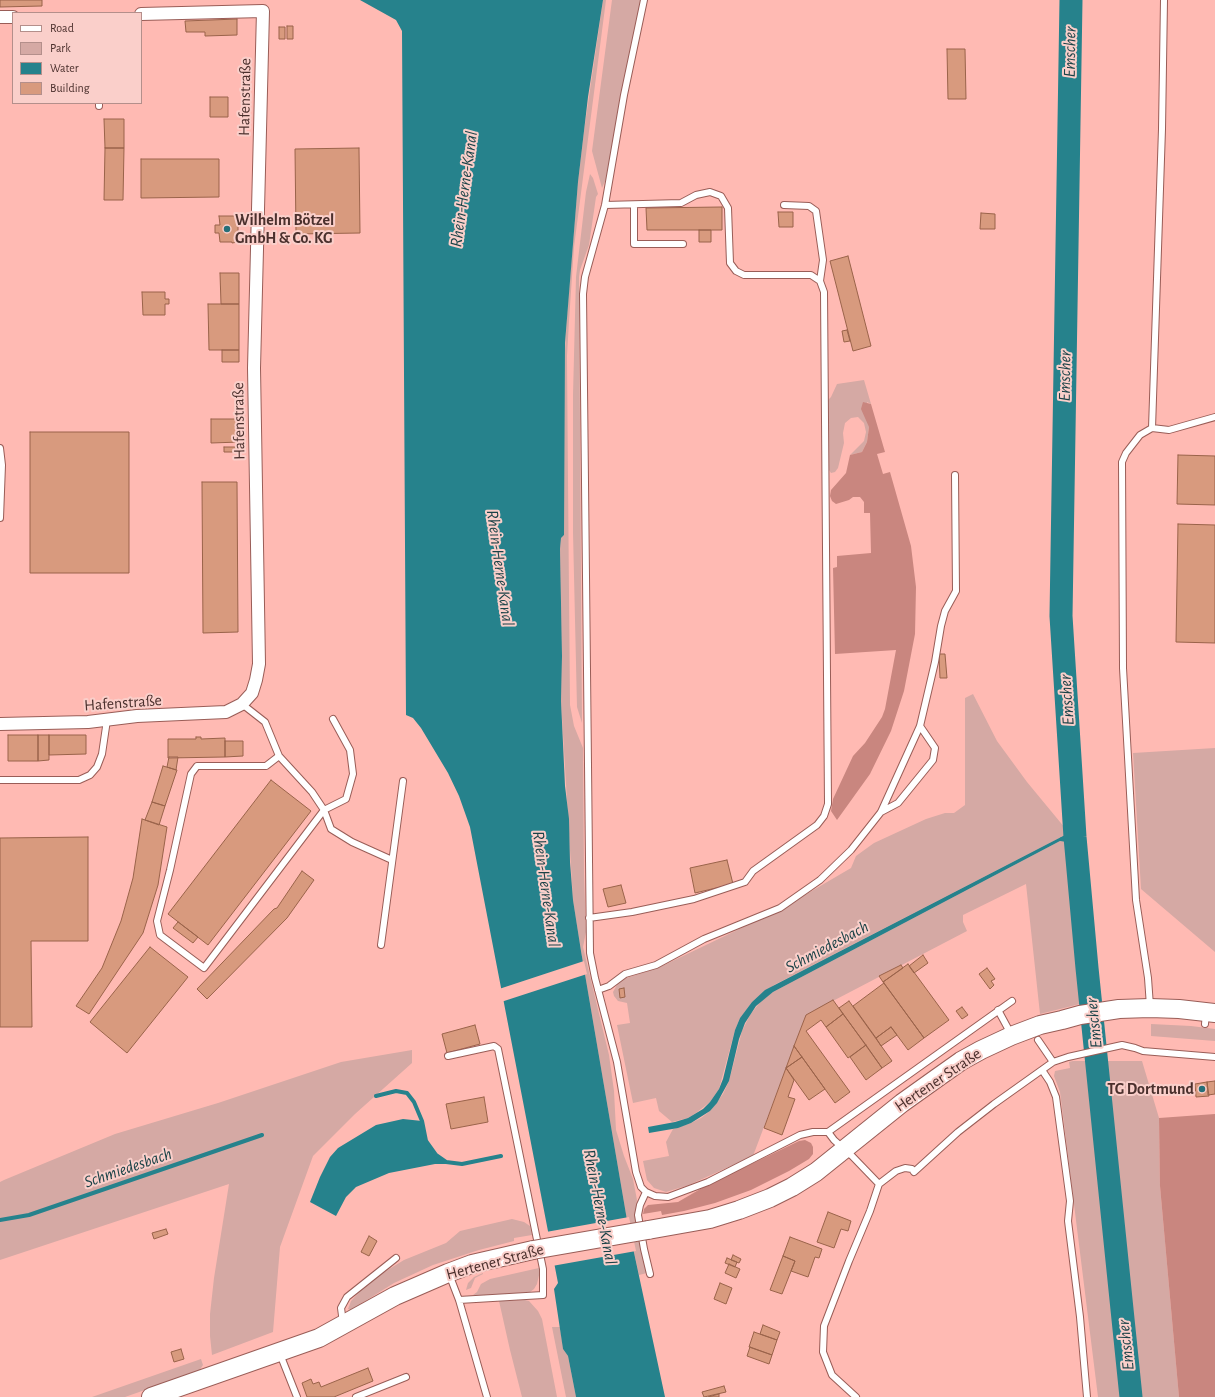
<!DOCTYPE html>
<meta charset="utf-8">
<style>
body{margin:0}
#map{position:relative;width:1215px;height:1397px;overflow:hidden;background:#ffbab3;font-family:"Alegreya Sans",sans-serif}
canvas{display:block}
.legend{position:absolute;left:12px;top:12px;width:130px;height:92px;box-sizing:border-box;background:#facfca;border:1px solid #b48f8b;margin:0;padding:5px 7px;list-style:none;font-size:12px;color:#4b302d}
.legend li{display:flex;align-items:center;gap:8px;height:20px}
.legend b{width:20px;border:1px solid #b48f8b}
</style>
<div id="map">
<canvas width="1215" height="1397"></canvas>
<ul class="legend">
<li><b style="height:5px;background:#fff"></b>Road</li>
<li><b style="height:11px;background:#d5a9a4"></b>Park</li>
<li><b style="height:11px;background:#26828c"></b>Water</li>
<li><b style="height:11px;background:#d89a7e"></b>Building</li>
</ul>
</div>
<script>
const c = document.querySelector('canvas').getContext('2d');
c.lineJoin = 'round';
function fillPath(path, color) { c.fillStyle = color; c.fill(path, 'evenodd'); }
const poly = rows => new Path2D(rows.map(r => 'M' + r).join(''));
function stroke(path, color, width, dash) { c.strokeStyle = color; c.lineWidth = width; c.lineCap = dash ? 'butt' : 'round'; c.setLineDash(dash || []); c.stroke(path); }
function drawText(font, color, halo, rows, align = 'center') {
  c.font = font + ' "Alegreya Sans",sans-serif'; c.lineWidth = 4; c.setLineDash([]); c.textBaseline = 'middle'; c.strokeStyle = halo; c.fillStyle = color; for (const [text, x, y, turn = 0] of rows) {
    c.save(); c.translate(x, y); c.rotate((+turn || 0) * Math.PI / 180); c.textAlign = isNaN(turn) ? turn : align; if (halo) c.strokeText(text, 0, 0); c.fillText(text, 0, 0); c.restore();
  }
}
const green = poly([
 [603,0,606,0,574,247,569,321,567,356,568,481,570,705,574,726,583,748,584,874,586,932,583,947,609,1055,614,1091,616,1130,624,1156,633,1179,637,1200,635,1215,647,1273,639,1275,627,1220,581,951,573,900,561,701,562,656,560,549,561,538,564,535,564,368,567,315,578,182,584,131],
 [612,0,641,0,621,95,606,179,602,188,592,151],
 [590,174,593,178,598,194,596,197,589,245,580,270,579,277,582,723,577,707,573,532,573,395,576,277,586,192],
 [864,380,871,404,867,402,869,427,867,442,862,452,850,455,864,441,866,432,864,423,858,417,851,418,845,423,843,433,844,443,838,468,835,472,831,473,829,470,828,400,831,397,837,384],
 [973,694,997,741,1027,782,1065,828,1065,835,774,985,761,994,752,1002,740,1018,735,1030,719,1089,710,1102,696,1113,688,1118,672,1122,659,1111,656,1098,633,1103,617,1025,630,1023,627,1003,618,1001,614,996,613,992,618,983,623,979,658,968,781,909,851,868,856,856,874,843,926,819,945,813,954,813,965,805,965,698],
 [1215,748,1215,952,1141,889,1133,753],
 [1060,841,1066,842,1080,1004,1040,1014,1026,884,963,915,963,922,967,931,806,1015,753,1156,689,1185,666,1192,654,1188,647,1180,643,1161,669,1156,666,1142,673,1129,691,1123,701,1118,710,1111,723,1094,729,1081,742,1031,750,1015,761,1001,773,992],
 [1151,1024,1191,1026,1215,1029,1215,1041,1151,1036],
 [412,1050,412,1063,355,1114,313,1156,280,1247,273,1332,212,1355,210,1336,210,1314,214,1278,229,1184,0,1260,0,1182,4,1180,115,1134,218,1103,341,1062],
 [1073,1061,1142,1061,1159,1118,1160,1186,1179,1397,1098,1397,1060,1092,1054,1076,1055,1071,1070,1068,1069,1062],
 [512,1219,524,1222,530,1226,532,1235,514,1238,514,1241,479,1250,433,1265,394,1283,351,1310,348,1309,351,1301,366,1285,386,1271,404,1260,446,1243,460,1231],
 [539,1268,540,1271,537,1284,534,1289,530,1292,480,1296,473,1295,477,1292,481,1284,490,1279],
 [483,1273,483,1274,475,1278,471,1288,466,1290,468,1283,474,1277],
 [525,1300,529,1301,538,1311,542,1319,557,1397,522,1397,510,1350,499,1301],
 [552,1327,560,1327,563,1349,568,1356,576,1397,566,1397],
 [201,1359,203,1365,199,1371,125,1397,92,1397]
]);
const forest = poly([
 [863,402,871,404,885,452,877,454,883,474,890,472,911,546,916,587,915,634,904,691,891,731,870,774,837,820,831,811,833,799,853,756,865,743,882,717,885,709,896,650,835,654,833,568,837,567,837,556,871,553,870,513,864,513,864,502,860,497,853,497,849,500,836,504,832,501,830,496,831,490,846,473,850,455,862,452,867,442,869,427,861,409],
 [1215,1114,1215,1397,1179,1397,1160,1186,1159,1118],
 [805,1140,811,1143,813,1147,813,1154,809,1159,789,1171,751,1190,715,1203,684,1211,662,1215,661,1211,643,1214,644,1209,648,1205,678,1202,702,1188,799,1141]
]);
const water = poly([
 [360,0,603,0,588,97,578,182,565,343,564,535,561,538,560,549,562,656,561,701,565,786,569,819,570,862,573,900,581,951,627,1220,665,1397,576,1397,568,1356,563,1349,554,1289,558,1283,470,827,459,796,448,773,421,728,413,718,406,715,402,31,396,20],
 [1065,835,1066,842,1060,841,773,992,756,1006,745,1023,739,1039,729,1081,717,1103,710,1111,691,1123,678,1128,649,1133,648,1127,675,1122,688,1118,703,1109,710,1102,719,1089,723,1079,735,1030,740,1018,752,1002,765,990],
 [403,1119,422,1121,426,1141,436,1155,446,1162,462,1164,435,1164,389,1173,356,1187,346,1197,336,1216,310,1202,320,1177,330,1157,338,1148,376,1125]
]);
const pier = poly([
 [584,961,587,974,501,1002,499,989],
 [629,1217,636,1251,552,1266,546,1232]
]);
const stream = poly([
 [1062,839,1075,837],
 [376,1096,396,1091,407,1093,414,1102,422,1121,426,1141,436,1155,446,1162,462,1164,501,1156],
 [0,1220,29,1215,262,1135]
]);
const river = poly([
 [1071,0,1061,616,1075,837,1087,968,1131,1397]
]);
const building = poly([
 [0,0,42,0,42,6,0,7,0,0],
 [237,19,237,35,205,36,205,32,186,32,185,21,237,19],
 [287,26,293,26,293,39,287,39,287,26],
 [279,27,285,27,285,39,279,39,279,27],
 [947,49,965,49,966,99,948,99,947,49],
 [210,97,228,97,228,117,210,117,210,97],
 [104,119,124,119,124,148,105,148,104,119],
 [105,148,124,148,123,200,104,200,105,148],
 [359,148,360,233,296,234,295,149,359,148],
 [141,159,219,159,219,197,141,198,141,159],
 [722,207,722,230,647,230,646,208,722,207],
 [778,212,793,212,793,227,779,227,778,212],
 [981,213,995,214,995,229,980,229,981,213],
 [219,216,238,216,238,242,232,243,232,242,220,242,219,233,215,233,215,225,220,225,219,216],
 [699,230,711,230,711,242,699,242,699,230],
 [848,256,871,346,853,351,830,261,848,256],
 [220,273,239,273,239,304,221,304,220,273],
 [142,292,165,292,165,299,169,299,169,304,165,304,165,315,143,315,142,292],
 [208,304,239,304,239,350,209,350,208,304],
 [847,330,850,341,844,342,842,331,847,330],
 [222,350,239,350,239,362,222,362,222,350],
 [211,419,240,419,240,442,211,443,211,419],
 [30,432,129,432,129,573,30,573,30,432],
 [224,447,238,447,238,452,224,452,224,447],
 [1178,455,1215,456,1215,505,1177,504,1178,455],
 [202,482,237,482,238,632,203,633,202,482],
 [1178,524,1215,525,1215,643,1176,642,1178,524],
 [939,654,945,654,947,678,940,678,939,654],
 [8,735,38,735,38,761,8,761,8,735],
 [38,735,49,735,49,760,38,761,38,735],
 [49,735,86,735,86,754,49,755,49,735],
 [196,737,201,737,201,739,225,738,225,757,168,758,168,739,196,739,196,737],
 [225,741,243,741,243,756,225,757,225,741],
 [169,757,178,757,176,770,167,767,169,757],
 [163,766,177,770,165,806,152,802,163,766],
 [271,780,311,811,208,945,168,914,271,780],
 [152,802,165,806,159,825,145,820,152,802],
 [142,819,167,827,158,885,143,933,89,1014,76,1006,102,968,121,921,133,878,142,819],
 [88,837,88,941,31,941,32,1027,0,1027,0,838,88,837],
 [727,860,733,884,695,893,690,868,727,860],
 [302,871,314,880,287,918,207,999,197,989,274,909,277,908,302,871],
 [621,885,626,903,608,907,603,889,621,885],
 [178,922,198,937,193,943,173,928,178,922],
 [150,947,188,977,127,1053,90,1022,150,947],
 [923,955,928,963,914,973,909,966,923,955],
 [908,964,949,1020,924,1038,883,982,908,964],
 [901,965,903,968,883,982,879,976,901,965],
 [987,968,995,979,991,981,994,985,990,989,979,974,987,968],
 [884,983,924,1038,908,1050,891,1027,876,1038,853,1006,884,983],
 [624,988,625,997,620,998,619,989,624,988],
 [833,1000,843,1014,826,1027,821,1020,806,1031,850,1092,835,1103,794,1046,806,1015,833,1000],
 [849,1001,892,1061,882,1068,839,1008,849,1001],
 [962,1007,968,1015,962,1019,956,1011,962,1007],
 [843,1014,866,1045,848,1058,826,1027,843,1014],
 [475,1025,480,1044,447,1053,442,1034,475,1025],
 [891,1027,897,1035,881,1046,876,1038,891,1027],
 [866,1045,882,1068,866,1080,850,1057,866,1045],
 [794,1046,802,1057,786,1068,794,1046],
 [802,1057,825,1089,809,1100,786,1068,802,1057],
 [786,1068,794,1080,788,1097,795,1099,782,1135,764,1128,786,1068],
 [1215,1081,1215,1094,1208,1095,1207,1082,1215,1081],
 [1207,1082,1209,1096,1196,1097,1195,1084,1207,1082],
 [484,1097,488,1122,451,1129,446,1104,484,1097],
 [828,1212,851,1221,848,1231,841,1229,834,1248,817,1242,828,1212],
 [166,1229,168,1234,154,1239,152,1233,166,1229],
 [369,1236,377,1241,369,1256,361,1252,369,1236],
 [790,1237,822,1249,819,1258,815,1257,808,1277,791,1271,795,1261,783,1256,790,1237],
 [733,1255,741,1259,739,1263,731,1260,733,1255],
 [783,1256,795,1261,782,1294,770,1290,783,1256],
 [727,1258,737,1262,735,1267,725,1263,727,1258],
 [729,1264,740,1269,736,1278,725,1273,729,1264],
 [720,1283,732,1288,726,1304,714,1299,720,1283],
 [763,1325,780,1332,777,1340,760,1334,763,1325],
 [754,1332,777,1340,772,1355,749,1347,754,1332],
 [750,1347,772,1355,769,1364,747,1356,750,1347],
 [181,1349,184,1359,174,1362,171,1352,181,1349],
 [368,1368,373,1381,334,1397,307,1397,302,1383,311,1379,313,1384,319,1382,321,1387,368,1368],
 [724,1386,726,1392,704,1397,702,1392,724,1386],
 [719,1394,719,1397,708,1397,719,1394]
]);
const lane = poly([
 [644,0,624,95,605,205,585,277,583,294,590,953,595,978,617,1062,636,1172,641,1187,646,1192,655,1196,668,1197,708,1182,800,1135,813,1132,828,1132,834,1140,852,1156,879,1184],
 [99,103,99,106],
 [634,205,634,244,683,244],
 [784,205,809,206,816,211,823,260,820,281],
 [1152,428,1169,430,1215,417],
 [0,448,2,465,0,518],
 [242,704,265,722,279,756,312,792,324,810,331,829,352,842,392,860],
 [279,756,266,766,197,766,191,774,170,870,157,921,160,935,204,968,324,810,346,799,353,774,350,750,333,719],
 [0,780,79,780,90,775,97,767,102,754,107,720],
 [881,812,898,803,933,760,935,748,920,726],
 [589,918,632,912,694,899,745,882,753,871,817,825,824,816,828,804,824,292,820,281,811,275,744,275,736,271,730,263,728,208,721,196,710,192,696,195,681,203,605,205],
 [381,945,403,781],
 [598,990,609,986,625,974,656,965,704,939,780,908,820,880,851,850,881,812,920,726,935,662,941,626,945,611,956,591,955,475],
 [1150,1006,1148,978,1136,900,1123,668,1122,462,1126,453,1140,435,1152,428,1162,129,1164,0],
 [998,1010,1011,1034],
 [1205,1024,1206,1013],
 [1038,1040,1053,1062],
 [448,1056,494,1046,498,1049,543,1269,543,1295,459,1300],
 [1042,1070,1050,1082,1056,1097,1070,1201,1068,1221,1080,1317,1087,1397],
 [828,1132,1012,1001],
 [646,1192,640,1205,638,1215,644,1249,650,1274],
 [449,1274,459,1300,487,1397],
 [343,1323,341,1308,347,1297,396,1258],
 [280,1354,297,1397],
 [356,1397,406,1377],
 [856,1397,832,1375,823,1352,824,1326,849,1261,870,1211,879,1184,896,1171,905,1168,912,1169,914,1172,958,1132,994,1104,1053,1062,1068,1057,1122,1045,1135,1048,1143,1051,1215,1057]
]);
const street = poly([
 [0,17,13,17],
 [0,724,88,722,137,716,226,712,242,704,252,693,256,680,259,664,254,368,263,11,141,14]
]);
const secondary = poly([
 [648,1230,710,1219,739,1210,770,1198,792,1187,816,1172,902,1103,937,1078,961,1061,981,1050,1011,1036,1040,1025,1062,1020,1080,1015,1119,1009,1150,1008,1179,1009,1215,1013],
 [151,1397,319,1338,395,1296,448,1273,472,1264,533,1250]
]);
const secondaryBridge = poly([
 [533,1250,648,1230]
]);
const markers = [
 [227,229,4,"#266f78"],
 [1202,1089,4,"#266f78"]
];
const streetNames = [
 ["Hafenstraße",245,97,-89],
 ["Hafenstraße",239,421,-91],
 ["Hafenstraße",123,703,-4],
 ["Hertener Straße",938,1080,-34],
 ["Hertener Straße",495,1262,-15]
];
const poiNames = [
 ["Wilhelm Bötzel",235,220],
 ["GmbH & Co. KG",235,238],
 ["TG Dortmund",1194,1089,"right"]
];
const waterNames = [
 ["Emscher",1070,52,-89],
 ["Rhein-Herne-Kanal",464,189,-82],
 ["Emscher",1065,376,-89],
 ["Rhein-Herne-Kanal",500,568,82],
 ["Emscher",1067,700,-94],
 ["Rhein-Herne-Kanal",546,889,82],
 ["Schmiedesbach",827,947,-28],
 ["Emscher",1094,1023,-96],
 ["Schmiedesbach",128,1168,-19],
 ["Rhein-Herne-Kanal",600,1207,79],
 ["Emscher",1126,1345,-96]
];
fillPath(green, '#d5a9a4');
fillPath(forest, '#c9867f');
fillPath(water, '#26828c');
fillPath(pier, '#ffbab3');
stroke(stream, '#26828c', 4);
stroke(river, '#26828c', 23);
fillPath(building, '#d89a7e');
stroke(building, '#9a634a', 1);
stroke(lane, '#995d57', 8);
stroke(street, '#995d57', 14);
stroke(secondary, '#995d57', 20);
stroke(lane, '#fff', 6);
stroke(street, '#fff', 12);
stroke(secondary, '#fff', 18);
stroke(secondaryBridge, '#995d57', 20, []);
stroke(secondaryBridge, '#fff', 18);
for (const [x, y, r, color] of markers) { const dot = new Path2D(); dot.arc(x, y, r, 0, 2 * Math.PI); c.fillStyle = color; c.fill(dot); stroke(dot, '#facfca', 1.5); }
drawText('16px', '#4b302d', '#facfca', streetNames);
drawText('bold 16px', '#4b302d', '#facfca', poiNames, 'left');
drawText('italic 17px', '#1a4247', '#facfca', waterNames);
</script>
